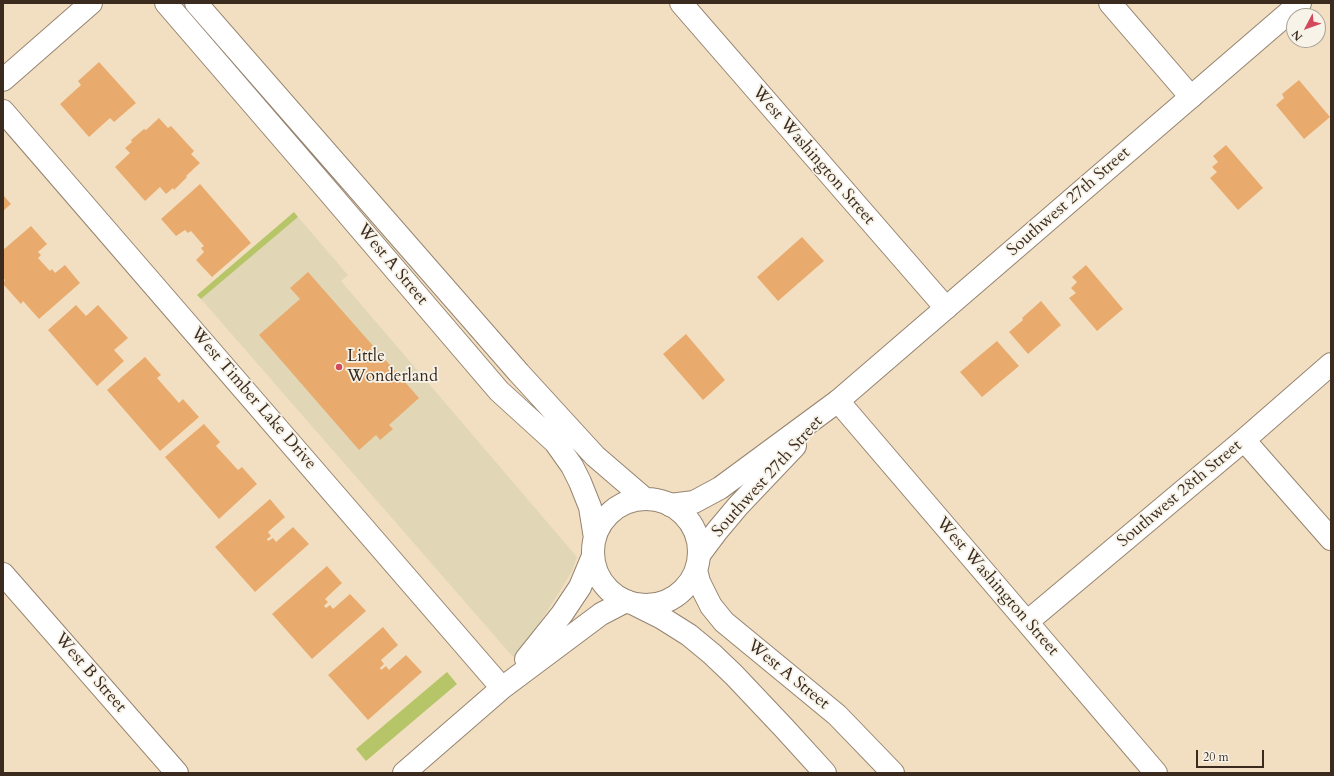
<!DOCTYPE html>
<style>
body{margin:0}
#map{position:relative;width:1334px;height:776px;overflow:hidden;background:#f2dfc2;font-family:Cardo,serif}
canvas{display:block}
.frame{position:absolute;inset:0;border:4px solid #3b2a1e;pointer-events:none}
.north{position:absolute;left:1286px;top:8px;width:40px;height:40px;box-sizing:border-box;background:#f7f3e8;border:1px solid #aca397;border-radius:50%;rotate:229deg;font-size:11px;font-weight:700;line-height:16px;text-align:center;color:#3b2a1e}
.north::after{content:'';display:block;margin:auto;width:14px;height:18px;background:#d1495b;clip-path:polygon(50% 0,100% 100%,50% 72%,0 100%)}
.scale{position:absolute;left:1196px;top:750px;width:68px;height:18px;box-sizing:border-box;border:2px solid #3b2a1e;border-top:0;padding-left:5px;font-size:12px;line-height:14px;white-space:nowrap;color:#3b2a1e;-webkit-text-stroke:3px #f7f3e8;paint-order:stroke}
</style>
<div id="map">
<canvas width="1334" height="776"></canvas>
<div class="frame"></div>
<div class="north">N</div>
<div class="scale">20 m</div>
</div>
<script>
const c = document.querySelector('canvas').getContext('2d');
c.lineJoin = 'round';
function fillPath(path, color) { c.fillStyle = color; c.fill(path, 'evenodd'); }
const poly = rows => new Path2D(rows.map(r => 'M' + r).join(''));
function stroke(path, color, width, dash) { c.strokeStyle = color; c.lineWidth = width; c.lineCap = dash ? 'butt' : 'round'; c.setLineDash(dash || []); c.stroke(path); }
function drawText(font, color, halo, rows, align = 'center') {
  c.font = font + ' Cardo,serif'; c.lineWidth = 3.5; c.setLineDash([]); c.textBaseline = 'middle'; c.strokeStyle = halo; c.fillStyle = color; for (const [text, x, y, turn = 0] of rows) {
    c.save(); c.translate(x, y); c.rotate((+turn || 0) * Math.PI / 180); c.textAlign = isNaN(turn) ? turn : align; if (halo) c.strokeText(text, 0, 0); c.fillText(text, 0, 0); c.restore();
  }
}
const built = poly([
 [298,217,348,275,341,281,577,557,572,571,555,599,529,639,513,657,201,299]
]);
const green = poly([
 [294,212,298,217,201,299,197,295],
 [447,672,457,684,366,761,356,749]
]);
const building = poly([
 [99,62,136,103,114,122,110,118,89,137,60,104,81,85,78,81],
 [1299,80,1330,117,1304,139,1276,105,1284,98,1282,94],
 [159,118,168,128,171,126,194,151,191,154,200,163,186,176,187,177,174,190,173,188,166,194,160,187,145,201,115,167,130,153,125,148,132,142,131,140,144,129,146,130],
 [1226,145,1263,188,1238,210,1210,178,1217,172,1212,167,1218,162,1213,156],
 [200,184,251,243,212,277,196,260,204,252,201,248,204,246,191,231,188,233,185,230,176,236,161,219],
 [3,195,11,204,3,211],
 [31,226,47,244,38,252,41,255,38,258,50,271,52,269,55,273,65,265,80,283,39,319,23,301,21,304,3,284,5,280,3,277,3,250],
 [802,237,824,261,778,301,757,277],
 [1086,265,1123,309,1097,331,1069,298,1076,293,1071,288,1077,282,1072,277],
 [308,272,419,398,389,425,393,429,380,440,376,435,359,450,259,335,300,299,290,288],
 [1041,301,1061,325,1028,354,1009,332,1023,320,1022,318],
 [76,305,86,316,98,305,128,338,114,350,124,361,97,386,48,330],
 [686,334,725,380,703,400,663,354],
 [997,341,1019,366,982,397,960,372],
 [145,357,161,375,157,378,179,403,183,399,199,417,160,451,107,390],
 [204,424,220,442,216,446,238,470,242,467,257,484,219,519,165,457],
 [270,499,285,517,268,532,271,536,267,539,268,541,273,538,276,542,293,527,309,544,255,592,215,547],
 [327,566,342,583,325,599,328,602,324,606,326,608,330,605,333,609,350,594,366,611,312,659,272,614],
 [383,627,398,645,381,660,384,664,380,668,381,670,386,666,389,670,406,655,422,672,368,720,328,675]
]);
const minor = poly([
 [681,3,946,308],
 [1110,3,1191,97],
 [3,80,91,3],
 [3,111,502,688],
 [838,401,1156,773],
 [1244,440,1331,539],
 [3,574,177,773],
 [1027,622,1244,440,1331,364],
 [526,659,562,614,580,587,593,556],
 [404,773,502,688,601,614,626,601]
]);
const tertiary = poly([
 [670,505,694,502,720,488,838,401,1300,3],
 [699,555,717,531,738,506,795,446]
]);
const secondary = poly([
 [166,3,328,191,499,391,555,442,572,466,580,482,590,507,595,538],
 [196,3,519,373,573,432,595,456,645,499],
 '593 552a53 53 0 1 1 106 0a53 53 0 1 1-106 0Z',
 [696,570,699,582,711,606,724,622,837,715,893,773],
 [636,605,662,618,689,635,712,654,734,675,785,729,825,773]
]);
const markers = [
 [339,367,4,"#d1495b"]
];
const streetNames = [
 ["West Washington Street",813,156,49],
 ["Southwest 27th Street",1069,202,-41],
 ["West A Street",392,265,50],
 ["West Timber Lake Drive",253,399,49],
 ["Southwest 27th Street",768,477,-48],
 ["Southwest 28th Street",1180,494,-40],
 ["West Washington Street",997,587,49],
 ["West B Street",90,673,49],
 ["West A Street",788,675,39]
];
const poiNames = [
 ["Little",347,357],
 ["Wonderland",347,377]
];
fillPath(built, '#e1d7b7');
fillPath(green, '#b5c567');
fillPath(building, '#e9ab6d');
stroke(minor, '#968470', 24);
stroke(tertiary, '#968470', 24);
stroke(secondary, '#968470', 24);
stroke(minor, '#fff', 22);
stroke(tertiary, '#fff', 22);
stroke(secondary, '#fff', 22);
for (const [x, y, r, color] of markers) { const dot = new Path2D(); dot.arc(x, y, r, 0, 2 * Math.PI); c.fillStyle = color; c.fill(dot); stroke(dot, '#f7f3e8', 1.5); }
drawText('17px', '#3b2a1e', '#f7f3e8', streetNames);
drawText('17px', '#3b2a1e', '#f7f3e8', poiNames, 'left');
</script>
